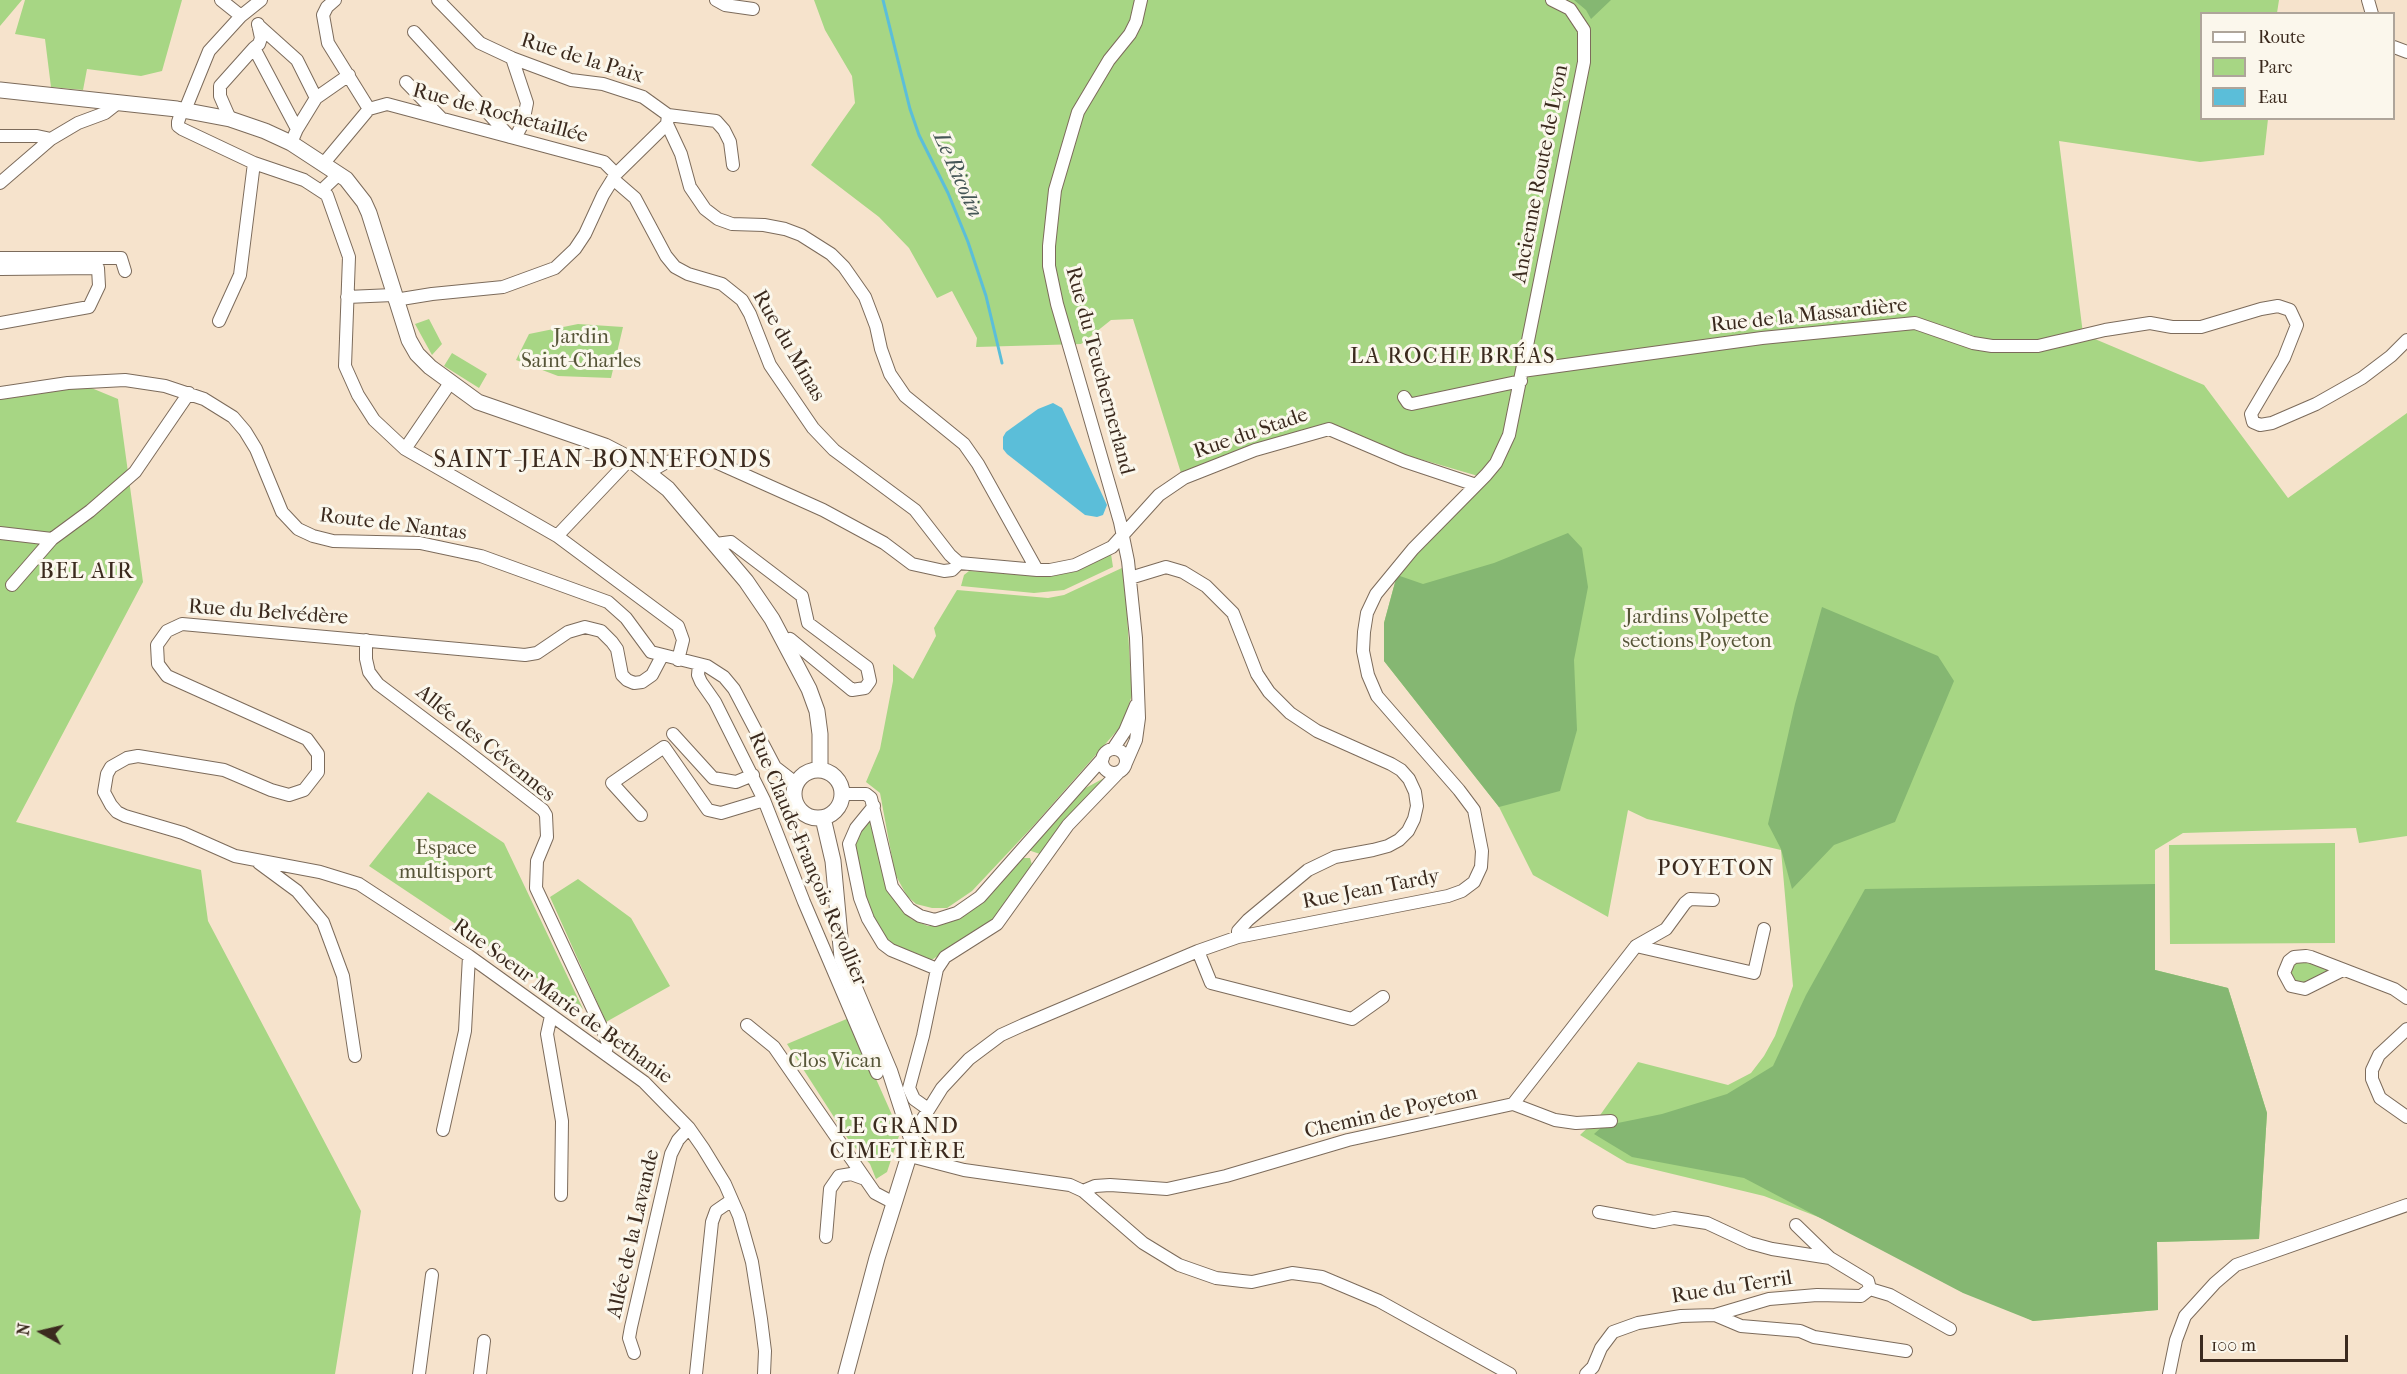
<!DOCTYPE html>
<meta charset="utf-8">
<style>
body{margin:0}
#map{position:relative;width:2407px;height:1374px;overflow:hidden;background:#f6e3cc;font-family:"IM FELL French Canon",serif}
canvas{display:block}
.legend{position:absolute;left:2200px;top:12px;width:195px;height:108px;box-sizing:border-box;background:#fbf7ec;border:2px solid #aea59a;margin:0;padding:8px 10px;list-style:none;font-size:18px;color:#3b2a1e}
.legend li{display:flex;align-items:center;gap:12px;height:30px}
.legend b{width:30px;border:2px solid #aea59a}
.north{position:absolute;left:12px;top:1302px;width:60px;height:60px;-webkit-text-stroke:4px #fbf7ec;paint-order:stroke;rotate:278deg;font-size:16px;font-weight:700;line-height:24px;text-align:center;color:#3b2a1e}
.north::after{content:'';display:block;margin:auto;width:21px;height:27px;background:#3b2a1e;clip-path:polygon(50% 0,100% 100%,50% 72%,0 100%)}
.scale{position:absolute;left:2200px;top:1335px;width:148px;height:27px;box-sizing:border-box;border:3px solid #3b2a1e;border-top:0;padding-left:8px;font-size:18px;line-height:21px;white-space:nowrap;color:#3b2a1e;-webkit-text-stroke:4px #fbf7ec;paint-order:stroke}
</style>
<div id="map">
<canvas width="2407" height="1374"></canvas>
<ul class="legend">
<li><b style="height:8px;background:#fff"></b>Route</li>
<li><b style="height:16px;background:#a7d684"></b>Parc</li>
<li><b style="height:16px;background:#5bbed9"></b>Eau</li>
</ul>
<div class="north">N</div>
<div class="scale">100 m</div>
</div>
<script>
const c = document.querySelector('canvas').getContext('2d');
c.lineJoin = 'round';
function fillPath(path, color) { c.fillStyle = color; c.fill(path, 'evenodd'); }
const poly = rows => new Path2D(rows.map(r => 'M' + r).join(''));
function stroke(path, color, width, dash) { c.strokeStyle = color; c.lineWidth = width; c.lineCap = dash ? 'butt' : 'round'; c.setLineDash(dash || []); c.stroke(path); }
function drawText(font, color, halo, rows, align = 'center') {
  c.font = font + ' "IM FELL French Canon",serif'; c.lineWidth = 6; c.setLineDash([]); c.textBaseline = 'middle'; c.strokeStyle = halo; c.fillStyle = color; for (const [text, x, y, turn = 0] of rows) {
    c.save(); c.translate(x, y); c.rotate((+turn || 0) * Math.PI / 180); c.textAlign = isNaN(turn) ? turn : align; if (halo) c.strokeText(text, 0, 0); c.fillText(text, 0, 0); c.restore();
  }
}
const green = poly([
 [0,0,22,0,0,26],
 [25,0,182,0,162,71,141,76,87,69,83,90,51,87,45,39,15,34],
 [814,0,2279,0,2277,13,2202,14,2202,118,2268,119,2264,155,2200,162,2059,141,2083,334,2204,385,2288,498,2407,413,2407,836,2359,843,2356,828,2183,833,2155,850,2155,970,2228,988,2267,1113,2259,1239,2157,1242,2158,1310,2033,1321,1826,1220,1764,1196,1627,1163,1580,1135,1598,1118,1638,1062,1728,1085,1751,1073,1764,1056,1775,1036,1793,986,1781,850,1647,819,1628,810,1608,917,1533,875,1499,807,1384,661,1384,623,1397,575,1485,478,1399,453,1331,424,1181,473,1133,319,1111,320,1081,344,976,347,977,338,952,291,937,298,909,248,879,217,811,165,855,103,852,76,825,30],
 [429,319,442,344,432,355,415,324],
 [578,324,623,327,611,378,558,376,516,360,529,334],
 [452,353,487,374,479,388,444,366],
 [0,387,89,387,118,399,143,582,16,822,201,870,208,921,361,1211,335,1374,0,1374],
 [1111,554,1113,567,1064,590,1034,593,961,586,964,575,969,571,1038,575],
 [1124,567,1132,695,1122,725,1035,824,972,891,947,908,932,908,916,904,907,896,895,874,880,793,866,782,880,749,893,681,893,664,913,679,936,636,934,628,957,590,1048,598,1064,595],
 [1106,777,1040,854,1028,850,1082,790],
 [428,792,504,843,583,1009,369,866],
 [870,819,873,823,881,866,889,893,911,919,928,926,938,926,951,921,1022,858,1030,858,1032,865,996,918,930,961,892,947,867,912,853,844],
 [2335,843,2335,943,2170,944,2169,845],
 [578,879,631,918,670,986,606,1022,550,897],
 [2304,960,2331,970,2308,985,2290,979,2290,966,2292,963],
 [849,1018,900,1133,887,1172,876,1179,870,1164,850,1142,787,1044]
]);
const forest = poly([
 [1574,0,1611,0,1591,19,1586,10],
 [1568,533,1582,548,1588,587,1574,660,1577,730,1560,791,1499,807,1384,661,1384,623,1397,575,1423,584,1494,563],
 [1822,607,1938,656,1954,681,1895,822,1834,845,1792,889,1781,849,1768,824,1795,704],
 [2155,884,2155,970,2228,988,2267,1113,2259,1239,2157,1242,2158,1310,2033,1321,1963,1293,1744,1178,1632,1157,1594,1134,1603,1126,1662,1114,1727,1094,1773,1066,1806,995,1865,889]
]);
const water = poly([
 [1053,403,1062,408,1107,505,1103,515,1097,517,1085,515,1007,454,1003,449,1003,437,1006,432,1038,409]
]);
const stream = poly([
 [883,0,910,109,919,135,948,193,968,242,986,296,1002,363]
]);
const minor = poly([
 [221,0,241,16],
 [438,0,480,43,512,58,571,80,603,84,643,97,668,115,716,121,724,130,730,142,733,165],
 [716,0,725,5,753,9],
 [2368,0,2372,14],
 [258,24,261,38,259,44,254,48,297,129,291,143],
 [258,25,297,60,316,98],
 [414,32,510,137],
 [2394,47,2407,52],
 [512,58,527,103,523,123,515,138],
 [406,82,441,118],
 [369,109,387,104,604,162,616,174],
 [182,110,178,122,178,126,182,129,254,163,304,180,327,195,349,257,345,366,358,395,374,420,405,449,557,536,678,626,683,640,678,660],
 [185,110,209,51,241,16,261,0],
 [668,115,667,124,681,154,690,187,705,209,718,219,732,224,764,225,785,229,801,235,831,254,844,267,865,297,876,326,881,349,890,374,905,396,964,444,978,464,1037,570],
 [230,119,220,96,220,86,254,48],
 [297,129,316,98,349,75],
 [0,136,37,136,51,139],
 [324,163,369,109,328,43,323,15,327,7,335,0],
 [613,179,635,198,666,256,675,267,688,274,722,284,742,300,750,314,770,365,813,428,834,450,915,510,950,555,959,563,1037,570,1050,570,1075,565,1112,547,1159,495,1184,478,1255,450,1329,429,1404,461,1476,485],
 [0,183,51,139,78,123,105,113,119,102],
 [322,190,339,174],
 [0,258,121,258,125,271],
 [0,269,98,268,99,286,89,307,0,323],
 [347,297,393,295],
 [395,300,432,294,503,287,555,268,575,249,585,234,603,195,616,174,667,124],
 [219,321,240,275,254,163],
 [1522,371,1762,338,1915,323,1973,343,1992,346,2038,346,2105,330,2150,323,2172,327,2201,327,2261,309,2278,306,2290,310,2297,325,2284,358,2251,414,2253,422,2260,425,2272,423,2316,404,2362,378,2391,356,2407,340],
 [0,393,68,383,125,380,165,386,204,399,233,417,245,431,256,449,282,512,298,529,313,536,333,541,420,543,481,556,608,602,626,618,651,652,707,666,724,677,734,689,775,767,797,784],
 [1404,397,1408,403,1412,404,1521,381],
 [405,449,450,383],
 [649,472,667,462,679,460,705,460,718,463,823,510,884,543,912,564,944,571,952,570,959,563],
 [0,533,52,539],
 [557,536,630,459],
 [716,544,731,542,802,596,808,623,867,667,870,681,865,688,852,690,790,639,785,643],
 [1130,578,1166,567,1183,572,1206,586,1233,613,1257,674,1269,692,1290,713,1317,731,1391,764,1401,770,1409,779,1415,792,1417,806,1414,819,1408,831,1399,840,1388,846,1373,850,1335,857,1308,870,1248,920,1238,931,1238,937],
 [12,585,52,539,90,511,135,472,189,393],
 [366,640,366,659,369,672,378,684,463,748,543,810,546,815,547,837,537,861,536,888,605,1035,608,1044,605,1053],
 [662,656,652,675,642,682,634,683,627,680,622,675,617,649,612,642,601,631,585,627,568,632,537,653,525,655,182,624,167,631,157,645,158,664,167,676,307,739,318,754,318,772,304,790,289,795,271,790,224,770,138,756,127,758,111,767,107,774,104,792,111,805,117,812,125,816,183,833,235,856,320,872,359,884,469,956,644,1082,689,1128,703,1148,725,1184,739,1216,752,1262,761,1319,765,1351,764,1374],
 [699,664,698,675,701,682,715,702,764,800,804,902,877,1073],
 [673,734,713,778,736,782,753,775],
 [1113,749,1125,731,1136,705],
 '1102 761a12 12 0 1 1 24 0a12 12 0 1 1-24 0Z',
 [1126,763,1136,740,1139,718,1136,638,1128,561,1120,522,1057,304,1049,266,1049,246,1055,190,1078,112,1109,60,1130,34,1136,22,1141,0],
 [842,794,866,794,871,798,892,887,909,909,920,916,935,920,957,913,980,897,1103,758],
 [874,806,856,828,849,844,860,898,868,919,883,944,891,950,937,969,923,1036,909,1088,914,1099,928,1109],
 [641,815,612,783,664,747,708,810,721,813,764,800],
 [259,863,297,891,323,922,343,976,355,1056],
 [1636,946,1754,973,1764,929],
 [1198,951,1211,983,1352,1019,1383,997],
 [937,969,945,957,997,924,1068,825,1119,772],
 [2343,970,2305,989,2291,986,2284,973,2289,961,2294,957,2306,956,2311,957,2394,989,2407,998],
 [551,1016,547,1034,562,1121,561,1195],
 [747,1025,774,1047,875,1193,894,1203],
 [2407,1029,2379,1055,2372,1070,2372,1079,2380,1098,2407,1117],
 [1513,1104,1555,1120,1576,1123,1611,1121],
 [443,1130,465,1031,469,956],
 [910,1130,917,1128,942,1088,969,1059,1001,1035,1023,1025,1198,951,1238,937,1448,896,1462,891,1474,882,1481,867,1482,851,1474,810,1459,790,1377,696,1368,675,1363,651,1364,632,1367,613,1376,594,1413,549,1486,475,1496,463,1509,435,1584,62,1584,30,1570,9,1552,0],
 [910,1156,964,1170,1070,1185,1083,1191,1143,1243,1179,1265,1216,1278,1242,1281,1252,1282,1292,1273,1322,1277,1379,1301,1510,1374],
 [1083,1191,1095,1186,1110,1185,1167,1189,1226,1176,1348,1140,1513,1104,1636,946,1666,929,1685,903,1690,899,1713,900],
 [1599,1212,1654,1222,1674,1218,1707,1223,1750,1243,1772,1249,1830,1258],
 [1796,1225,1830,1258,1868,1281,1870,1289],
 [826,1237,830,1189,839,1176,851,1174,865,1179],
 [1870,1289,1890,1295,1950,1329],
 [1715,1315,1741,1326,1800,1331,1814,1337,1906,1351],
 [634,1353,629,1338,631,1327,671,1154,678,1140,689,1128],
 [419,1374,432,1275],
 [480,1374,484,1341],
 [696,1374,712,1222,716,1211,732,1200],
 [1586,1374,1593,1367,1601,1348,1613,1332,1638,1323,1681,1316,1715,1315,1769,1299,1817,1295,1861,1296,1870,1289],
 [2169,1374,2176,1340,2185,1316,2215,1283,2236,1265,2407,1205]
]);
const major = poly([
 [0,90,177,109,230,119,265,131,291,143,346,179,364,202,369,213,409,340,417,354,430,367,478,402,605,446,630,459,668,489,746,581,772,619,809,689,817,711,820,734,820,770],
 '794 794a24 24 0 1 1 48 0a24 24 0 1 1-48 0Z',
 [823,818,833,861,842,958,890,1072,913,1143,877,1258,846,1374]
]);
const streetNames = [
 ["Rue de la Paix",582,59,17],
 ["Rue de Rochetaillée",500,114,15],
 ["Ancienne Route de Lyon",1541,174,-79],
 ["Rue de la Massardière",1809,316,-6],
 ["Rue du Minas",788,346,60],
 ["Rue du Teuchernerland",1099,371,75],
 ["Rue du Stade",1251,434,-19],
 ["Route de Nantas",393,525,7],
 ["Rue du Belvédère",268,613,4],
 ["Allée des Cévennes",485,744,39],
 ["Rue Claude-François Revollier",807,859,67],
 ["Rue Jean Tardy",1371,890,-11],
 ["Rue Soeur Marie de Bethanie",562,1002,36],
 ["Chemin de Poyeton",1391,1113,-13],
 ["Allée de la Lavande",634,1234,-77],
 ["Rue du Terril",1732,1288,-9]
];
const parkNames = [
 ["Jardin",581,338],
 ["Saint-Charles",581,362],
 ["Jardins Volpette",1697,618],
 ["sections Poyeton",1697,642],
 ["Espace",446,849],
 ["multisport",446,873],
 ["Clos Vican",835,1062]
];
const waterNames = [
 ["Le Ricolin",957,175,66]
];
const neighbourhoodNames = [
 ["LA ROCHE BRÉAS",1453,358],
 ["BEL AIR",87,573],
 ["POYETON",1716,870],
 ["LE GRAND",898,1128],
 ["CIMETIÈRE",898,1153]
];
const quarterNames = [
 ["SAINT-JEAN-BONNEFONDS",603,461]
];
fillPath(green, '#a7d684');
fillPath(forest, '#85b772');
fillPath(water, '#5bbed9');
stroke(stream, '#5bbed9', 3);
stroke(minor, '#7c6b5b', 14);
stroke(major, '#7c6b5b', 17);
stroke(minor, '#fff', 12);
stroke(major, '#fff', 15);
drawText('21px', '#3b2a1e', '#fbf7ec', streetNames);
drawText('21px', '#565538', '#fbf7ec', parkNames);
drawText('italic 22px', '#455656', '#fbf7ec', waterNames);
c.letterSpacing = '1.5px';
drawText('22px', '#3b2a1e', '#fbf7ec', neighbourhoodNames);
c.letterSpacing = '0px';
c.letterSpacing = '1.5px';
drawText('24px', '#3b2a1e', '#fbf7ec', quarterNames);
c.letterSpacing = '0px';
</script>
